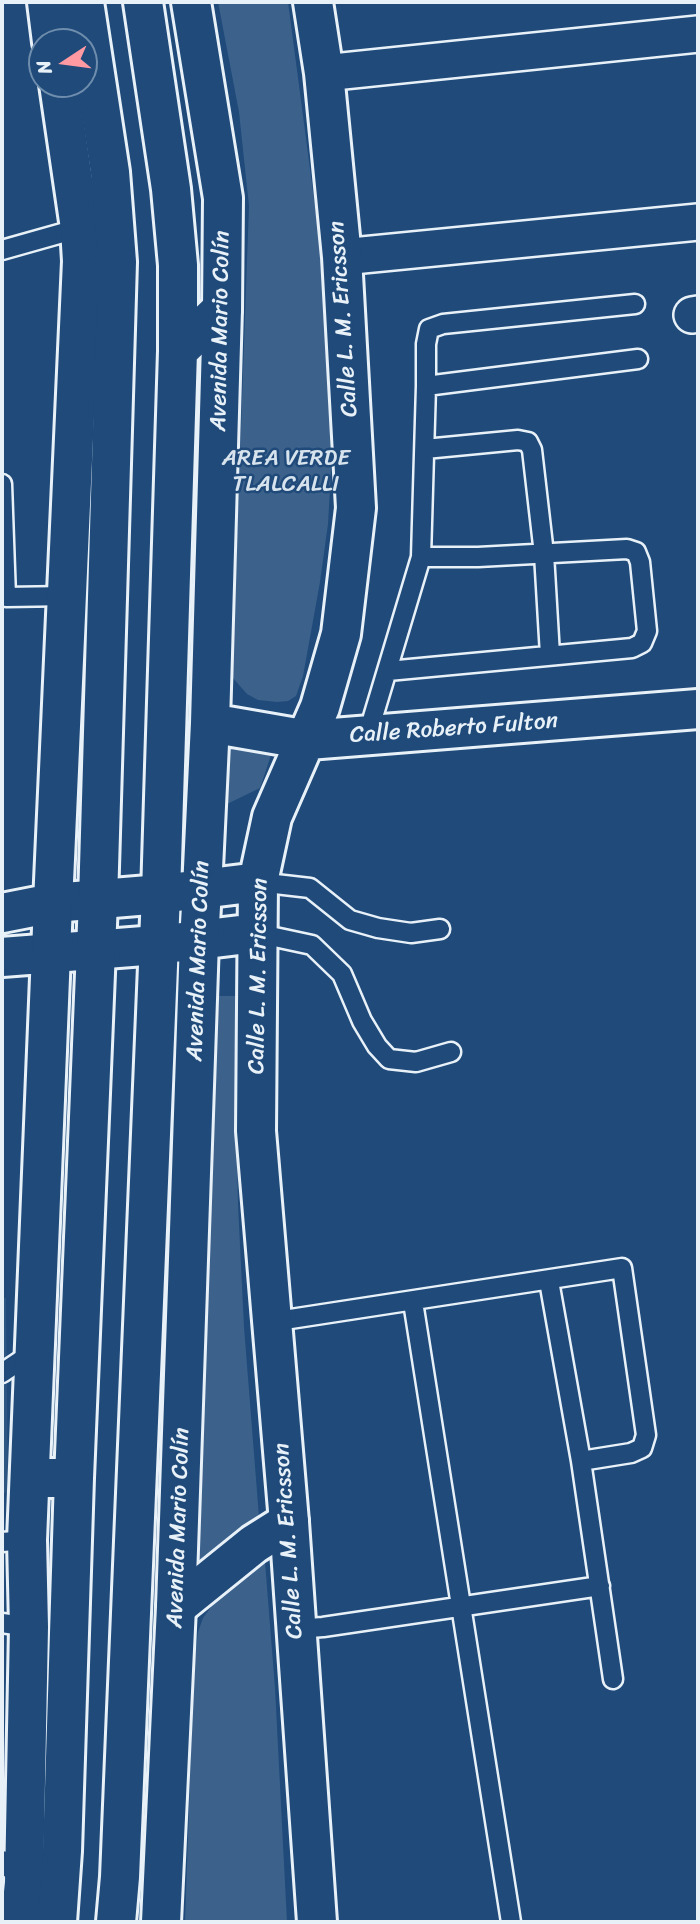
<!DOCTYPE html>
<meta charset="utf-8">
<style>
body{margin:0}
#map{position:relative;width:700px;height:1924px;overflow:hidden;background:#1f4a7a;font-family:Sriracha,sans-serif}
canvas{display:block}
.frame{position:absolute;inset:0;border:4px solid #e8f1f8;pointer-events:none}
.north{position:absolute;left:28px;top:28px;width:70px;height:70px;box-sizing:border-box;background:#1f4a7a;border:2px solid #6f8dac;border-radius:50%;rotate:257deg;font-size:19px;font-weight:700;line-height:28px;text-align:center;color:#e8f1f8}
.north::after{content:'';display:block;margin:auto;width:24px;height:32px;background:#ff9aa2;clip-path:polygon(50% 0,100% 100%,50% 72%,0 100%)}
</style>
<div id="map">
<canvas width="700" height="1924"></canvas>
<div class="frame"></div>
<div class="north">N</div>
</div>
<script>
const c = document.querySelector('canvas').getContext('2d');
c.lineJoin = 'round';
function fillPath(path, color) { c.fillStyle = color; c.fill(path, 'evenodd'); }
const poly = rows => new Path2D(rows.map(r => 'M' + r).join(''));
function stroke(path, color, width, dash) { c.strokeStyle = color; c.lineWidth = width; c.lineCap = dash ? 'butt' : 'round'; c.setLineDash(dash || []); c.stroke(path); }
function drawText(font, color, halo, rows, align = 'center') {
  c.font = font + ' Sriracha,sans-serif'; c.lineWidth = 5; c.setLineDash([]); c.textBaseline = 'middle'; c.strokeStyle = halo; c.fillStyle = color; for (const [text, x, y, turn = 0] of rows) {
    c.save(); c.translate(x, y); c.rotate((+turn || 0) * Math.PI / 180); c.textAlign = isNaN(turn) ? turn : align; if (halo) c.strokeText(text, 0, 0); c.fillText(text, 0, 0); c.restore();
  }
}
const built = poly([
 [2,1298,6,1298,8,1492,2,1494]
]);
const green = poly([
 [218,2,288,2,320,245,330,403,331,471,328,524,320,582,303,676,296,696,288,701,277,702,258,700,247,694,232,677,249,206,239,112],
 [229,731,274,746,260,788,225,805],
 [219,996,237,996,235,1063,238,1204,244,1327,259,1517,195,1565,202,1435,215,1050],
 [265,1562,275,1688,287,1922,185,1922,194,1666,198,1632,203,1618,221,1593,254,1566]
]);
const lane = poly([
 [2,250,80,228],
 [426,386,426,344,429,329,443,324,635,304],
 [425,449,518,440,528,442,532,450,544,554,550,655],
 [2,484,6,597,68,596],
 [388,671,632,648,642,643,647,631,640,562,636,552,627,549,478,557,421,557],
 [370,735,373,717,421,557,426,386,638,359],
 [258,882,310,888,350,920,378,928,411,933,440,929],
 [256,933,312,945,342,974,362,1021,377,1046,389,1059,416,1062,451,1052],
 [549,1281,581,1461,613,1679],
 [413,1302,511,1922],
 [271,1322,622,1268,646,1435,642,1448,631,1453,581,1461],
 [2,1373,35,1351],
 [2,1542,27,1540],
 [2,1623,29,1627],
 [296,1629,323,1627,600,1586],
 [2,1860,21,1881]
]);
const street = poly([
 [324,73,698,34],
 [342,257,698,222],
 [692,315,698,314]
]);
const secondary = poly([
 [47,2,52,42],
 [191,2,223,198,222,309,210,723,202,889],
 [313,2,324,73,342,257,356,508,341,634,320,707,272,817,258,882,256,1131,289,1522,317,1922],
 [210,723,308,740,698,709],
 [53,903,82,261,80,228,59,84],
 [2,913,53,903,161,894,258,882],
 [2,957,157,945,256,933],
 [20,1922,24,1883,29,1627,27,1540,51,953],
 [161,1922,176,1607,199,941]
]);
const primary = poly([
 [81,292,117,262],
 [178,351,222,309],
 [199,941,202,889],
 [51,953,53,903],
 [30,1478,74,1478],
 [176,1607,254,1544,289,1522],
 [57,1922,62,1851,74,1478,98,901,117,262,110,172,84,2],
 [116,1922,120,1877,161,894,178,351,178,265,171,189,143,2]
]);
const streetNames = [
 ["Calle L. M. Ericsson",344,319,-94],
 ["Avenida Mario Colín",221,331,-89],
 ["Calle Roberto Fulton",454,729,-4],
 ["Avenida Mario Colín",199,961,-88],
 ["Calle L. M. Ericsson",259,976,-89],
 ["Avenida Mario Colín",179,1528,-88],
 ["Calle L. M. Ericsson",289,1541,-94]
];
const parkNames = [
 ["AREA VERDE",286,459],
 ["TLALCALLI",286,485]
];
fillPath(built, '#2e5683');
fillPath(green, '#3c628c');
stroke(lane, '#e8f1f8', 23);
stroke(street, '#e8f1f8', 40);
stroke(secondary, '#e8f1f8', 44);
stroke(primary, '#e8f1f8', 44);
stroke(lane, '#1f4a7a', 18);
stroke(street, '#1f4a7a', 35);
stroke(secondary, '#1f4a7a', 38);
stroke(primary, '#1f4a7a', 38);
drawText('23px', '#e8f1f8', '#1f4a7a', streetNames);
drawText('23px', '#d7e3ed', '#1f4a7a', parkNames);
</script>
